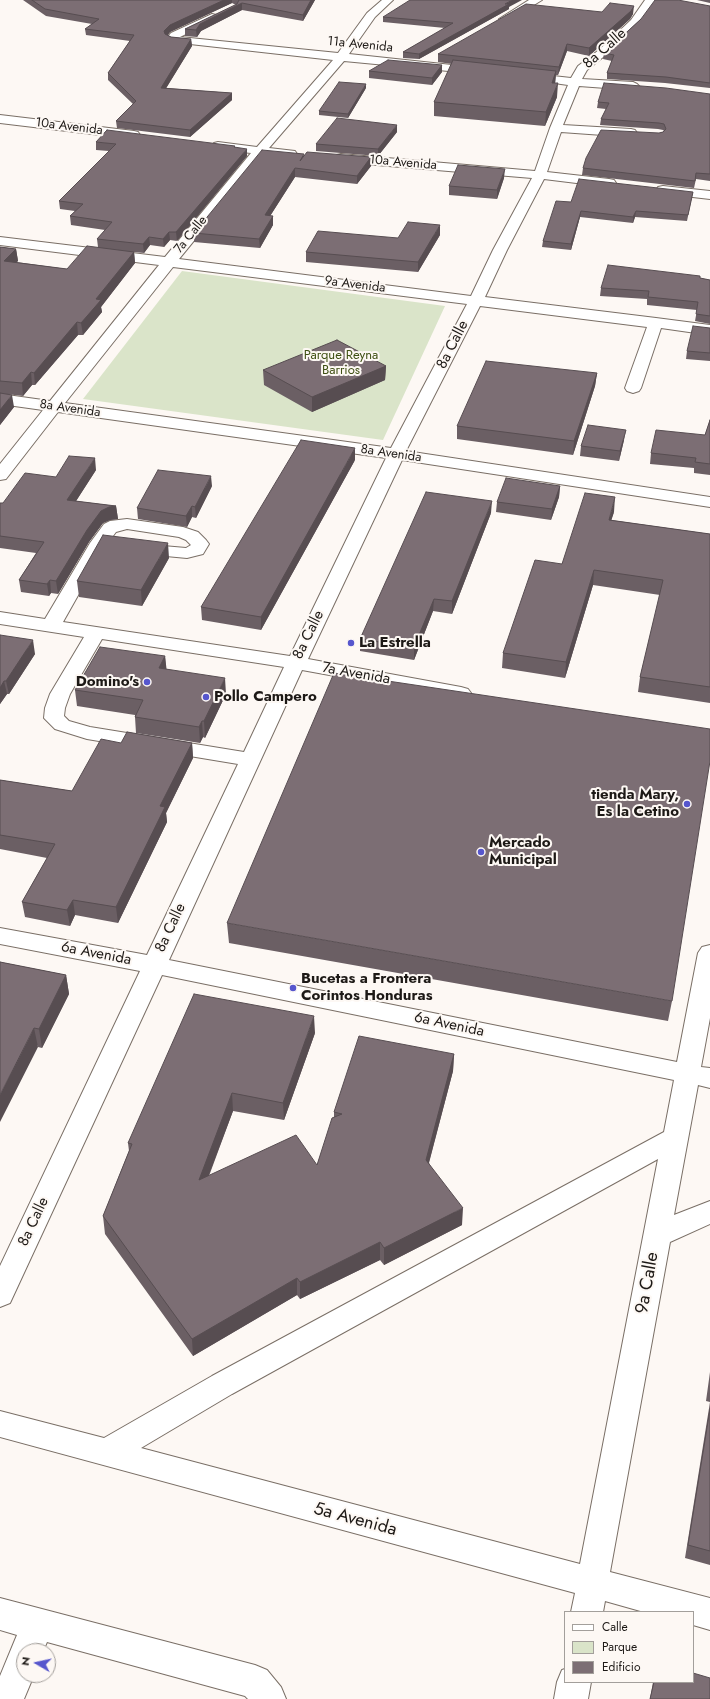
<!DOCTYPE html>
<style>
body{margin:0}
#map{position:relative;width:710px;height:1699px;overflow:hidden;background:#fdf8f4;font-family:Jost,sans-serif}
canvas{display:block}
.legend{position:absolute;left:564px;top:1611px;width:130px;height:72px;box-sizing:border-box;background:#fdf8f4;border:1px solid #a39f9b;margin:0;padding:5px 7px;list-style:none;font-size:12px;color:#1d1916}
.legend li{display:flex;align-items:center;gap:8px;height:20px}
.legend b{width:20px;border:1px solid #a39f9b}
.north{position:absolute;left:16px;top:1643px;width:40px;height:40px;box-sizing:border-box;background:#fdf8f4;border:1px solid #a39f9b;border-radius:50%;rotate:279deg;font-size:11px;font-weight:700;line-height:16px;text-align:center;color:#1d1916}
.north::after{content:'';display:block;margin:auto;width:14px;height:18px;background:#5656cd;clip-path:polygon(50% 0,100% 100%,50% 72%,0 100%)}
</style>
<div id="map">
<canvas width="710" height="1699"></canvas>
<ul class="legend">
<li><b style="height:5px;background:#fff"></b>Calle</li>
<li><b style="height:11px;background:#dae4c9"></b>Parque</li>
<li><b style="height:11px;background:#7c6e74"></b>Edificio</li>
</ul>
<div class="north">N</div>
</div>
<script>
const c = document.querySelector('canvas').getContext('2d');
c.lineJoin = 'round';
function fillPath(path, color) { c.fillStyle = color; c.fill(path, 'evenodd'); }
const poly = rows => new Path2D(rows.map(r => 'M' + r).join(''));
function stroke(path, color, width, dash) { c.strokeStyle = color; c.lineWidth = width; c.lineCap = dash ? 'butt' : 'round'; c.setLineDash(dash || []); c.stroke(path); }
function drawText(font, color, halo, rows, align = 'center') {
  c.font = font + ' Jost,sans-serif'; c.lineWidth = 4; c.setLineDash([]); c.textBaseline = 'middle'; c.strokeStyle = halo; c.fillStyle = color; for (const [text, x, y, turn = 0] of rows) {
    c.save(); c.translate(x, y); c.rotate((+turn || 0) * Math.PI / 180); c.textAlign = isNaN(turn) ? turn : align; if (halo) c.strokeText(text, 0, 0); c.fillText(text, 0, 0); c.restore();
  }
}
const green = poly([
 [182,271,445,306,383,440,83,399]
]);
const minor = poly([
 [382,0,393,0,375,17,349,54,480,68,484,69,486,71,484,73,480,74,344,61,269,148,295,151,297,154,295,157,291,158,264,155,179,259,471,296,493,250,532,178,341,162,337,161,335,158,337,155,341,154,535,171,550,128,568,85,526,79,522,78,520,76,522,74,526,73,571,78,578,66,599,50,631,20,645,0,658,0,654,3,639,24,607,54,587,70,582,79,633,82,637,84,639,86,637,88,633,90,579,86,563,125,631,129,635,130,637,133,635,136,631,137,561,132,547,172,609,179,614,180,616,183,614,186,609,187,544,179,507,250,485,297,656,318,710,325,710,335,661,328,641,388,639,391,633,393,627,391,625,388,647,327,480,306,406,451,710,497,710,507,402,460,308,659,461,687,468,689,471,693,468,697,461,699,302,670,169,960,677,1062,698,953,702,947,710,945,710,1018,701,1067,710,1068,710,1088,698,1085,674,1215,710,1201,710,1224,670,1242,610,1572,710,1598,710,1630,693,1625,693,1612,644,1612,605,1601,603,1612,571,1612,575,1593,0,1437,0,1411,104,1438,212,1376,664,1132,674,1080,162,975,10,1303,0,1307,0,1266,140,971,0,944,0,928,147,955,238,764,87,739,55,729,44,718,45,708,50,694,84,637,0,624,0,612,45,619,90,543,104,524,110,521,127,519,183,527,198,532,206,540,209,544,203,554,187,558,134,553,131,549,134,545,140,544,186,548,191,545,186,540,179,537,127,529,116,532,107,544,63,622,290,656,386,458,58,412,6,479,0,480,0,464,43,410,0,404,0,394,50,401,159,265,0,245,0,237,165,257,251,153,214,149,212,146,214,143,218,142,257,147,333,60,172,42,166,39,171,33,212,14,216,15,217,17,216,19,180,37,338,53,367,13,382,0],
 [173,267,467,304,391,448,65,403,173,267],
 [102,639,284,667,244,752,90,727,69,721,64,716,65,708,70,694,102,639],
 [658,1159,580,1564,141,1448,232,1394,658,1159],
 [529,0,542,0,508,21,504,22,499,19,529,0],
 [0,115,134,131,138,132,140,135,138,138,134,139,0,123,0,115],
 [663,186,710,191,710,199,658,193,656,190,658,187,663,186],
 [0,1598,255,1665,267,1670,281,1687,286,1699,248,1699,245,1696,47,1642,43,1651,24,1651,24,1675,34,1675,24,1699,0,1699,0,1676,17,1635,0,1630,0,1598],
 [565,1669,565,1682,591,1682,588,1699,554,1699,557,1682,562,1670,565,1669]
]);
const wall = poly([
 [23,0,315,0,303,21,242,10,201,31,197,37,185,36,185,29,236,5,232,3,170,32,168,35,171,37,191,39,192,46,166,88,232,93,232,100,190,137,117,128,116,121,133,104,108,80,108,73,130,41,86,35,85,29,92,24,46,16],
 [697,0,710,0,710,3],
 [710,6,710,88,665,83,607,79,607,73,612,61,603,59,604,53,641,19],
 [509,7,509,9,419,59,403,58,403,52,445,28,383,22,383,17],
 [602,12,633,14,630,19,589,56,567,51,558,75,556,75,555,83,557,97,545,126,434,116,434,102,452,64,438,62,438,54],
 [442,65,442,72,432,85,369,78,369,71],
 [366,88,348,118,319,115,319,111],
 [710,94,710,181,696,179,694,188,582,175,583,168,659,133,663,132,664,131,663,130,658,129,600,125,601,119,606,109,597,108,598,102],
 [397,132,378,156,316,151,316,144],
 [96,142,235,146,235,147,247,156,177,241,170,240,164,247,150,245,144,253,134,252,135,263,101,307,102,312,83,335,78,335,35,385,32,385,23,396,6,394,14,407,0,425,0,247,16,249,18,261,16,262,67,269,98,247,97,239,105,230,71,225,70,216,75,211,60,209,59,201,109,151,96,150],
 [304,155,371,157,371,166,357,184,295,177,270,216,273,216,273,225,260,248,194,242,194,233],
 [504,178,497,199,449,195,449,186],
 [693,192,687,221,635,217,633,223,580,217,571,250,542,247,543,241,571,202],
 [440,235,418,272,306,262,306,252,398,238],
 [700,278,710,280,710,324,695,321,697,310,647,305,647,299,600,296,601,288],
 [710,328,710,361,686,359,687,351],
 [386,366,385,380,312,412,264,385,263,370],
 [597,373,595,386,573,455,457,439,457,426],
 [710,420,710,475,694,473,694,468,650,464,651,453,705,435],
 [624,440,619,461,580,456,581,446],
 [355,460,261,630,202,620,201,607],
 [96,470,76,501,116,506,118,519,110,520,103,523,89,542,58,594,51,593,49,596,21,592,19,580,36,553,0,548,0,503,3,503,56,477],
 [212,486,196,518,192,517,187,527,138,519,137,508],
 [560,486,559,497,551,520,496,512,497,502],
 [614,512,611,520,710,534,710,703,638,692,640,677,660,595,593,585,565,678,502,668,503,653,562,564],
 [491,513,452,614,433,611,414,660,360,651,360,639],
 [169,558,142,606,79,597,77,581],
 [0,635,35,654,9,694,7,694,0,704],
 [165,656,166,669,226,694,205,738,203,737,200,743,136,733,135,717,135,715,77,706,75,690],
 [192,743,193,758,166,813,167,822,118,923,75,915,70,926,25,917,22,902,47,858,0,849,0,780,72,791],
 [227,923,672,1001,668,1021,229,943],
 [0,962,66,975,69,994,42,1048,38,1047],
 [315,1033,284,1120,233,1111,209,1176,317,1165,334,1117,334,1112,454,1054,453,1071,429,1163,462,1225,384,1265,380,1260,300,1299,297,1295,193,1356,105,1234,103,1216,129,1151,128,1143],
 [710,1372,710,1565,685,1558,710,1402,706,1401],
 [653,1682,693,1682,710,1699,650,1699]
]);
const shadedWall = poly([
 [224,0,232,0,232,3,170,32,165,38,164,31,170,25],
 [311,0,315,0,303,21,303,15],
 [512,0,522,0,509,7,509,9,419,59,419,54],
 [242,3,242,10,201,31,197,37,196,30,200,24],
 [634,6,633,14,630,19,589,56,589,48],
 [191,39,192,46,162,95,161,88],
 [567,44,567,51,558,75,559,67],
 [442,65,442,72,432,85,432,78],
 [556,71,555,85,552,83],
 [558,83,557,97,545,126,546,112],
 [366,84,366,88,348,118,348,114],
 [232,93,232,100,190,137,190,130],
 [397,125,397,132,378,156,378,149],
 [247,149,247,156,177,241,176,232],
 [371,157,371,166,357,184,357,176],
 [295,168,295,177,265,224,265,215],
 [505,169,504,178,497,199,497,190],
 [581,211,580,217,571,250,571,244],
 [636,211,635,217,633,223,633,217],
 [273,216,273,225,260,248,259,239],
 [440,225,440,235,418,272,418,262],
 [169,232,170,240,164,247,163,239],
 [149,237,150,245,144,253,143,244],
 [16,249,18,261,6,273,4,261],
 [134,252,135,263,101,307,102,312,83,335,81,323,96,299],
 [77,322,78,335,35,385,34,373],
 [386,366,385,380,312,412,312,397],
 [31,372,32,385,23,396,22,383],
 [597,373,595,386,573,455,574,441],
 [12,395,14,407,0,425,0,410],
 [626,430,624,440,619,461,620,451],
 [355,448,355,460,261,630,261,617],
 [95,458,96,470,69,512,67,500],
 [211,476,212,486,196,518,195,507],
 [560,486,559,497,551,520,552,509],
 [615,497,614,512,607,534,609,520],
 [492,501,491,513,452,614,452,601],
 [116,506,118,519,110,520,103,523,89,542,58,594,56,581,87,530,101,511,109,507],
 [192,506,192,517,187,527,186,516],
 [168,543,169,558,142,606,141,590],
 [594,570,593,585,565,678,566,662],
 [50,580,51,593,49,596,47,584],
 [434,599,433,611,414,660,414,647],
 [33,640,35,654,9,694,6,681],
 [165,656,167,673,159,668],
 [225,678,226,694,205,738,204,721],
 [4,681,7,694,0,704,0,688],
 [202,721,203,737,200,743,199,727],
 [192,743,193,758,166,813,167,822,118,923,116,907,160,806],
 [73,900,75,915,70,926,67,910],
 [66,975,69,994,42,1048,39,1029],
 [314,1016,315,1033,284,1120,283,1103],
 [34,1028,38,1047,0,1122,0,1095],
 [454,1054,453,1071,425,1177,426,1160],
 [232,1093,233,1111,200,1198,199,1180],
 [463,1208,462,1225,384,1265,384,1248],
 [380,1242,380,1260,300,1299,300,1282],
 [297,1278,297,1295,193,1356,192,1339]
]);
const building = poly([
 [32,0,224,0,170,25,164,31,165,34,171,37,191,39,161,88,232,93,190,130,116,121,136,101,108,73,134,35,85,29,99,19,45,9,32,0],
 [239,0,311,0,303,15,242,3,200,24,196,30,185,29,237,4,239,0],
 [410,0,512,0,505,4,509,4,419,54,403,52,453,23,383,17,410,0],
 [655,0,678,0,710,6,710,83,666,77,607,73,614,55,604,53,641,19,655,0],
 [610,3,634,6,631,11,589,48,567,44,559,67,438,54,526,4,602,12,610,3],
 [388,60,442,65,432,78,369,71,388,60],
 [453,60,556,71,552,83,558,83,546,112,434,102,453,60],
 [339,82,366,84,348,114,319,111,339,82],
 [604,83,666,88,710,94,710,174,696,173,695,181,583,168,586,158,601,130,659,133,663,132,666,129,664,124,659,123,601,119,609,103,598,102,604,83],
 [337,118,397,125,378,149,316,144,337,118],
 [107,130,235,146,234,147,247,149,176,232,169,232,163,239,149,237,143,244,97,239,112,222,70,216,83,204,59,201,116,144,96,142,107,130],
 [262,150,304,154,300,161,307,152,371,157,357,176,295,168,265,215,273,216,259,239,194,233,262,150],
 [458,165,505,169,497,190,449,186,458,165],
 [579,179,693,192,688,215,636,211,633,217,581,211,571,244,543,241,556,201,571,202,579,179],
 [408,222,440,225,418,262,306,252,318,231,398,238,408,222],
 [87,246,134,252,96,299,101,300,81,323,77,322,34,373,31,372,22,383,0,381,0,247,16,249,4,261,67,269,87,246],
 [608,265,700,276,700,278,710,280,710,316,696,314,698,302,648,297,649,291,601,288,608,265],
 [693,326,710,328,710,353,687,351,693,326],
 [337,340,386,366,312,397,263,370,337,340],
 [486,361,597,373,574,441,457,426,486,361],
 [0,393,12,395,0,410,0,393],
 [710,420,710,464,695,462,696,458,651,453,656,430,705,435,710,420],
 [588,425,626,430,620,451,581,446,588,425],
 [301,440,355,448,261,617,201,607,301,440],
 [69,456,95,458,67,500,116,506,109,507,101,511,87,530,56,581,50,580,47,584,19,580,44,542,0,536,0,503,3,503,25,473,56,477,69,456],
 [158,470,211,476,195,507,192,506,186,516,137,508,158,470],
 [506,478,560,486,552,509,497,502,506,478],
 [426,492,492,501,452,601,434,599,414,647,360,639,426,492],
 [585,493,615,497,609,520,710,534,710,687,640,677,663,580,594,570,566,662,503,653,535,560,562,564,585,493],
 [103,535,168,543,141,590,77,581,103,535],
 [0,635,33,640,6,681,4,681,0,688,0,635],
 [100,647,165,656,159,668,225,678,204,721,202,721,199,727,135,717,143,700,75,690,100,647],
 [334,673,710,729,710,761,672,1001,227,923,334,673],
 [127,732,192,743,160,806,165,807,116,907,73,900,67,910,22,902,55,844,0,835,0,780,72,791,101,739,121,743,127,732],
 [0,962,66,975,39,1029,34,1028,0,1095,0,962],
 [194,994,314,1016,283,1103,232,1093,199,1180,296,1135,317,1165,332,1118,342,1114,334,1112,359,1036,454,1054,426,1160,463,1208,384,1248,380,1242,300,1282,297,1278,192,1339,103,1216,132,1144,128,1143,194,994],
 [710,1409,710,1551,688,1545,710,1409],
 [693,1673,710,1678,710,1699,650,1699,654,1682,693,1682,693,1673]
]);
const markers = [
 [351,643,4,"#5656cd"],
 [147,682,4,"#5656cd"],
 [206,697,4,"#5656cd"],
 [687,804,4,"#5656cd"],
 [481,852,4,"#5656cd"],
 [293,988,4,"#5656cd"]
];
const farStreetnames = [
 ["11a Avenida",360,45,6],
 ["10a Avenida",69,127,7],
 ["10a Avenida",403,163,5],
 ["7a Calle",191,235,-51],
 ["9a Avenida",355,285,7],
 ["8a Avenida",70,409,8],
 ["8a Avenida",391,454,8]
];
const farParknames = [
 ["Parque Reyna",341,356],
 ["Barrios",341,371]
];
const streetNames = [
 ["8a Calle",605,49,-42],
 ["8a Calle",453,345,-63],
 ["8a Calle",309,635,-64],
 ["7a Avenida",356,674,10],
 ["8a Calle",171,928,-65],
 ["6a Avenida",96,954,11],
 ["6a Avenida",449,1025,12],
 ["8a Calle",34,1222,-65]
];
const poiNames = [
 ["La Estrella",359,643],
 ["Domino's",139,682,"right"],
 ["Pollo Campero",214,697],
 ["tienda Mary,",679,795,"right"],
 ["Es la Cetino",679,812,"right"],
 ["Mercado",489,843],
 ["Municipal",489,860],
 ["Bucetas a Frontera",301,979],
 ["Corintos Honduras",301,996]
];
const nearStreetnames = [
 ["9a Calle",648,1283,-80],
 ["5a Avenida",355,1520,15]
];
fillPath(green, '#dae4c9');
stroke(minor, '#7a6f66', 2);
fillPath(minor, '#fff');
fillPath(wall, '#6b5f64');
fillPath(shadedWall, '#574d51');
fillPath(building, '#7c6e74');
stroke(building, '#574d51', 1);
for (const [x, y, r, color] of markers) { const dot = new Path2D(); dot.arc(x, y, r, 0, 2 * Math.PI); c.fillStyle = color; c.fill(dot); stroke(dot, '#fdf8f4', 1.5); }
drawText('13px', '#1d1916', '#fdf8f4', farStreetnames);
drawText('13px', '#405115', '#fdf8f4', farParknames);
drawText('15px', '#1d1916', '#fdf8f4', streetNames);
drawText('bold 15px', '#1d1916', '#fdf8f4', poiNames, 'left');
drawText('18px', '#1d1916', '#fdf8f4', nearStreetnames);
</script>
